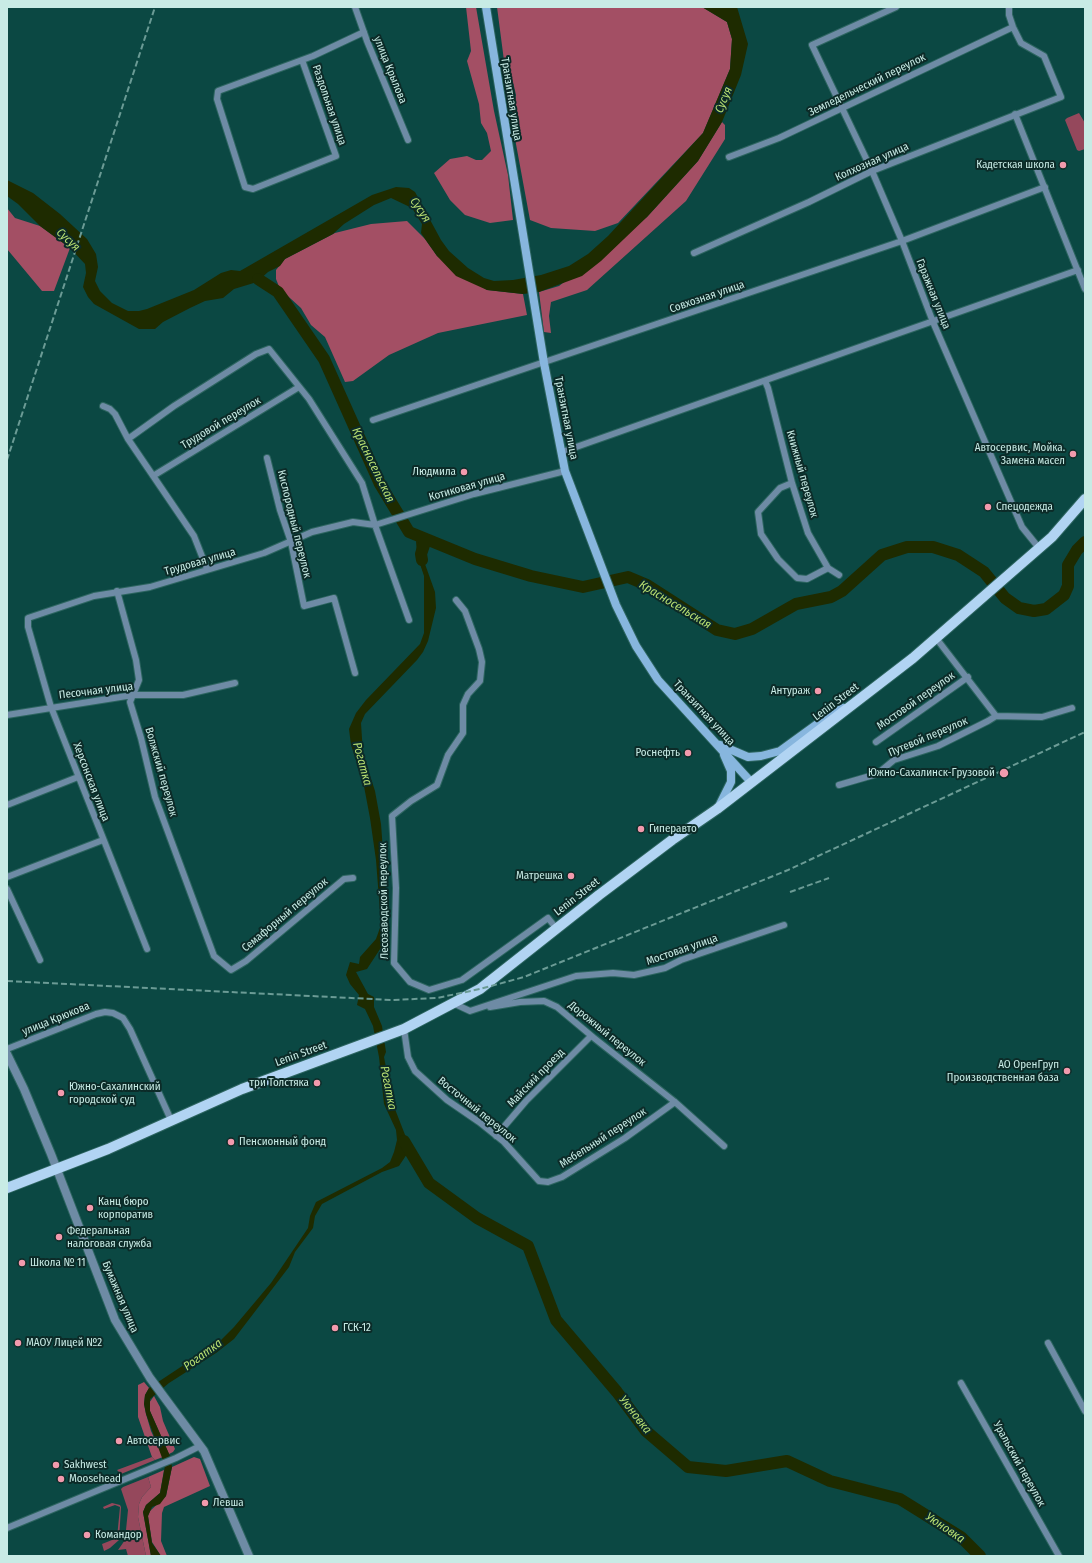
<!DOCTYPE html>
<meta charset="utf-8">
<style>
body{margin:0}
#map{position:relative;width:1092px;height:1563px;overflow:hidden;background:#0b4843;font-family:"Fira Sans Condensed",sans-serif}
canvas{display:block}
.frame{position:absolute;inset:0;border:8px solid #c8ebe5;pointer-events:none}
</style>
<div id="map">
<canvas width="1092" height="1563"></canvas>
<div class="frame"></div>
</div>
<script>
const c = document.querySelector('canvas').getContext('2d');
c.lineJoin = 'round';
function fillPath(path, color) { c.fillStyle = color; c.fill(path, 'evenodd'); }
const poly = rows => new Path2D(rows.map(r => 'M' + r).join(''));
function stroke(path, color, width, dash) { c.strokeStyle = color; c.lineWidth = width; c.lineCap = dash ? 'butt' : 'round'; c.setLineDash(dash || []); c.stroke(path); }
function drawText(font, color, halo, rows, align = 'center') {
  c.font = font + ' "Fira Sans Condensed",sans-serif'; c.lineWidth = 4; c.setLineDash([]); c.textBaseline = 'middle'; c.strokeStyle = halo; c.fillStyle = color; for (const [text, x, y, turn = 0] of rows) {
    c.save(); c.translate(x, y); c.rotate((+turn || 0) * Math.PI / 180); c.textAlign = isNaN(turn) ? turn : align; if (halo) c.strokeText(text, 0, 0); c.fillText(text, 0, 0); c.restore();
  }
}
const green = poly([
 [1079,113,1085,123,1085,149,1079,151,1077,150,1065,120,1067,118],
 [152,1457,155,1460,121,1474,117,1470],
 [148,1477,151,1487,142,1497,139,1504,138,1517,146,1556,128,1556,126,1549,118,1550,125,1540,128,1510,121,1489,123,1487],
 [112,1503,120,1505,121,1507,119,1540,110,1548,104,1551,102,1544,117,1538,120,1507,115,1505,104,1509,103,1507]
]);
const forest = poly([
 [466,7,476,7,494,111,508,175,513,220,490,223,465,215,450,200,434,173,450,159,467,156,476,160,482,160,491,151,487,133,481,123,479,104,467,61,471,51],
 [497,7,702,7,727,22,732,39,730,69,703,133,618,223,595,231,551,228,530,220,511,117,514,109,516,95,513,82,506,76],
 [722,122,725,125,725,139,686,201,587,290,551,302,549,316,551,333,544,332,539,292,559,286,647,217,698,161],
 [7,208,15,218,40,226,70,248,54,291,42,291,7,249],
 [407,221,425,239,437,256,487,290,523,294,527,315,438,333,389,355,353,381,345,382,325,337,311,325,301,308,280,289,276,279,276,270,285,259,335,233,371,224],
 [144,1382,149,1388,145,1395,144,1404,146,1414,151,1431,163,1457,155,1460,152,1457,138,1417,138,1385],
 [154,1396,160,1407,163,1421,175,1449,173,1452,169,1454,150,1411,149,1403],
 [194,1457,200,1459,210,1486,164,1507,162,1513,161,1541,167,1556,161,1556,152,1542,148,1516,150,1511,166,1496,172,1467],
 [164,1470,160,1493,146,1505,143,1512,151,1556,146,1556,138,1517,139,1504,142,1497,151,1487,148,1477]
]);
const water = poly([
 [702,7,737,7,748,44,741,75,722,122,698,161,647,217,601,261,582,276,539,292,523,294,487,290,456,276,437,256,425,239,421,233,422,224,412,208,391,198,374,205,344,224,333,234,285,259,280,266,268,272,257,282,234,289,223,298,205,301,190,308,163,322,155,329,139,329,94,304,88,297,83,287,86,273,85,264,70,248,40,226,18,204,7,196,7,180,33,193,60,214,87,239,96,254,98,267,95,281,100,291,112,303,128,311,139,311,147,309,194,290,221,273,231,270,240,271,372,195,396,187,409,188,415,192,441,240,449,251,468,268,484,278,494,281,513,280,541,275,569,266,588,254,608,236,703,133,730,69,732,39,727,22],
 [416,541,430,546,424,553,425,564,435,592,436,608,428,641,423,652,417,660,365,714,361,723,363,754,375,791,381,824,389,932,386,940,367,969,356,972,368,994,374,997,374,1007,382,1026,386,1052,384,1057,393,1104,409,1145,407,1154,399,1166,382,1172,322,1204,315,1216,313,1228,295,1252,289,1267,234,1339,216,1353,169,1383,150,1399,150,1411,170,1456,172,1467,166,1496,160,1504,152,1507,148,1516,152,1543,161,1556,151,1556,143,1512,146,1505,160,1493,165,1466,146,1414,144,1404,145,1395,149,1388,220,1341,234,1327,271,1283,308,1228,310,1216,316,1202,382,1168,390,1162,394,1152,397,1140,396,1130,384,1104,379,1057,373,1026,365,1009,357,1005,359,995,350,984,346,975,350,962,359,964,360,957,376,939,381,925,376,860,370,818,363,781,351,745,349,729,356,713,366,700,420,644,424,633,424,576,417,555]
]);
const river = poly([
 [258,279,278,292,324,359,380,484,409,532,475,559,531,576,583,587,628,577,647,585,717,630,735,634,752,629,796,604,831,597,842,591,882,555,907,547,933,547,958,555,984,572,1005,598,1019,608,1034,611,1046,609,1064,595,1068,586,1068,565,1077,550,1085,542],
 [422,560,421,554,426,539],
 [404,1141,429,1183,477,1218,528,1246,556,1320,617,1392,646,1431,688,1467,726,1471,787,1461,830,1481,900,1499,961,1537,980,1556]
]);
const minor = poly([
 [355,7,367,41,408,140],
 [896,7,812,45,872,171,902,241,933,322,1022,527,1039,548],
 [302,60,336,156,253,189,245,187,217,99,218,91,313,56,364,32],
 [1015,114,1085,289],
 [729,157,779,138,1013,27],
 [694,253,809,202,872,171,1061,97,1044,56,1021,43,1013,27,1009,15,1009,7],
 [765,381,768,388,792,483,808,533,828,568],
 [103,406,110,409,115,414,128,439,194,536,207,569],
 [373,420,902,241,1045,187],
 [128,439,174,406,256,354,269,349,309,399,362,483,375,525,409,620],
 [562,452,1078,270],
 [267,458,280,510,291,542,304,606,334,598,355,673],
 [153,476,299,387],
 [792,483,780,488,758,512,761,534,778,559,797,578,807,579,828,568,839,575],
 [117,591,136,660,139,680,130,702,141,738,155,797,214,956,231,970,246,961,344,879,353,878],
 [456,600,465,611,479,649,482,662,480,681,468,694,463,705,463,733,448,755,437,785,411,801,392,816,396,888,394,963,410,982,429,990,462,980,548,918,556,928],
 [936,638,996,716],
 [7,715,133,695,183,695,235,683],
 [876,742,968,677],
 [839,785,877,774,894,760,938,746,988,721,996,716,1042,717,1072,708],
 [7,805,78,777],
 [7,877,103,840],
 [7,889,40,960],
 [147,949,51,707,28,627,28,618,94,596,150,587,264,553,312,532,353,522,375,525,474,494,565,471],
 [455,1004,470,1011,473,1010],
 [490,1007,520,1002,544,1001,557,1007,594,1038,675,1102,724,1146],
 [470,1011,576,976,613,973,634,975,665,968,681,960,784,925],
 [404,1029,408,1057,415,1071,447,1100,479,1122,504,1142,539,1181,548,1182,562,1177,625,1138,675,1102],
 [7,1049,96,1014,105,1012,113,1013,123,1018,130,1029,171,1120],
 [496,1136,526,1101,591,1036],
 [1048,1343,1085,1411],
 [961,1383,1059,1556],
 [7,1528,176,1458,200,1446]
]);
const tertiary = poly([
 [7,1054,24,1089,51,1154,115,1320,150,1378,204,1451,249,1556]
]);
const secondary = poly([
 [486,7,544,363,565,471,616,605,636,646,658,680,751,782],
 [720,745,748,757,761,756,780,751,831,714,843,708],
 [718,808,731,782,731,771,724,755]
]);
const primary = poly([
 [7,1188,108,1149,242,1089,404,1029,480,989,599,895,672,840,717,809,913,658,1052,537,1085,499]
]);
const rail = poly([
 [7,460,155,7],
 [790,892,829,878],
 [7,981,392,1000,437,998,480,989,524,977,788,870,1085,732]
]);
const markers = [
 [1063,165,4,"#f29aad"],
 [1073,454,4,"#f29aad"],
 [464,472,4,"#f29aad"],
 [988,507,4,"#f29aad"],
 [818,691,4,"#f29aad"],
 [688,753,4,"#f29aad"],
 [1004,773,5,"#f29aad"],
 [641,829,4,"#f29aad"],
 [571,876,4,"#f29aad"],
 [1067,1071,4,"#f29aad"],
 [317,1083,4,"#f29aad"],
 [61,1093,4,"#f29aad"],
 [231,1142,4,"#f29aad"],
 [90,1208,4,"#f29aad"],
 [59,1237,4,"#f29aad"],
 [22,1263,4,"#f29aad"],
 [335,1328,4,"#f29aad"],
 [18,1343,4,"#f29aad"],
 [119,1441,4,"#f29aad"],
 [56,1465,4,"#f29aad"],
 [61,1479,4,"#f29aad"],
 [205,1503,4,"#f29aad"],
 [87,1535,4,"#f29aad"]
];
const streetNames = [
 ["улица Крылова",390,70,68],
 ["Земледельческий переулок",867,85,-26],
 ["Транзитная улица",511,99,81],
 ["Раздольная улица",329,105,71],
 ["Колхозная улица",872,162,-24],
 ["Гаражная улица",933,294,68],
 ["Совхозная улица",707,297,-19],
 ["Транзитная улица",566,418,79],
 ["Трудовой переулок",221,423,-31],
 ["Книжный переулок",802,474,74],
 ["Котиковая улица",467,487,-16],
 ["Кислородный переулок",294,524,76],
 ["Трудовая улица",200,562,-16],
 ["Песочная улица",96,691,-7],
 ["Мостовой переулок",916,701,-35],
 ["Lenin Street",836,702,-37],
 ["Транзитная улица",704,713,47],
 ["Путевой переулок",928,737,-23],
 ["Волжский переулок",161,772,74],
 ["Херсонская улица",91,782,69],
 ["Lenin Street",577,897,-38],
 ["Лесозаводской переулок",384,901,-91],
 ["Семафорный переулок",285,915,-40],
 ["Мостовая улица",682,950,-19],
 ["улица Крюкова",56,1019,-22],
 ["Дорожный переулок",607,1034,39],
 ["Lenin Street",301,1054,-20],
 ["Майский проезд",536,1078,-46],
 ["Восточный переулок",477,1110,39],
 ["Мебельный переулок",603,1138,-33],
 ["Бумажная улица",120,1297,67],
 ["Уральский переулок",1019,1464,61]
];
const poiNames = [
 ["Кадетская школа",1055,165,"right"],
 ["Автосервис, Мойка.",1065,448,"right"],
 ["Замена масел",1065,461,"right"],
 ["Людмила",456,472,"right"],
 ["Спецодежда",996,507],
 ["Антураж",810,691,"right"],
 ["Роснефть",680,753,"right"],
 ["Южно-Сахалинск-Грузовой",995,773,"right"],
 ["Гиперавто",649,829],
 ["Матрешка",563,876,"right"],
 ["АО ОренГруп",1059,1065,"right"],
 ["Производственная база",1059,1078,"right"],
 ["три Толстяка",309,1083,"right"],
 ["Южно-Сахалинский",69,1087],
 ["городской суд",69,1100],
 ["Пенсионный фонд",239,1142],
 ["Канц бюро",98,1202],
 ["корпоратив",98,1215],
 ["Федеральная",67,1231],
 ["налоговая служба",67,1244],
 ["Школа № 11",30,1263],
 ["ГСК-12",343,1328],
 ["МАОУ Лицей №2",26,1343],
 ["Автосервис",127,1441],
 ["Sakhwest",64,1465],
 ["Moosehead",69,1479],
 ["Левша",213,1503],
 ["Командор",95,1535]
];
const waterNames = [
 ["Сусуя",724,100,-68],
 ["Сусуя",420,210,56],
 ["Сусуя",68,240,43],
 ["Красносельская",373,465,64],
 ["Красносельская",675,605,31],
 ["Рогатка",362,764,75],
 ["Рогатка",388,1088,79],
 ["Рогатка",203,1355,-36],
 ["Уюновка",635,1415,52],
 ["Уюновка",945,1528,34]
];
fillPath(green, '#95485c');
fillPath(forest, '#a34f64');
fillPath(water, '#1e2b00');
stroke(river, '#1e2b00', 12);
stroke(minor, '#2d6560', 8);
stroke(tertiary, '#2d6560', 10);
stroke(secondary, '#2d6560', 10);
stroke(primary, '#2d6560', 12);
stroke(minor, '#6e8ba5', 6);
stroke(tertiary, '#6e8ba5', 8);
stroke(secondary, '#87b6de', 8);
stroke(primary, '#b1d4f3', 10);
stroke(rail, '#6b9b95', 2, [6, 3]);
for (const [x, y, r, color] of markers) { const dot = new Path2D(); dot.arc(x, y, r, 0, 2 * Math.PI); c.fillStyle = color; c.fill(dot); stroke(dot, '#0c2b28', 1.5); }
drawText('11px', '#c8ebe5', '#0c2b28', streetNames);
drawText('11px', '#c8ebe5', '#0c2b28', poiNames, 'left');
drawText('italic 12px', '#b8df72', '#0c2b28', waterNames);
</script>
